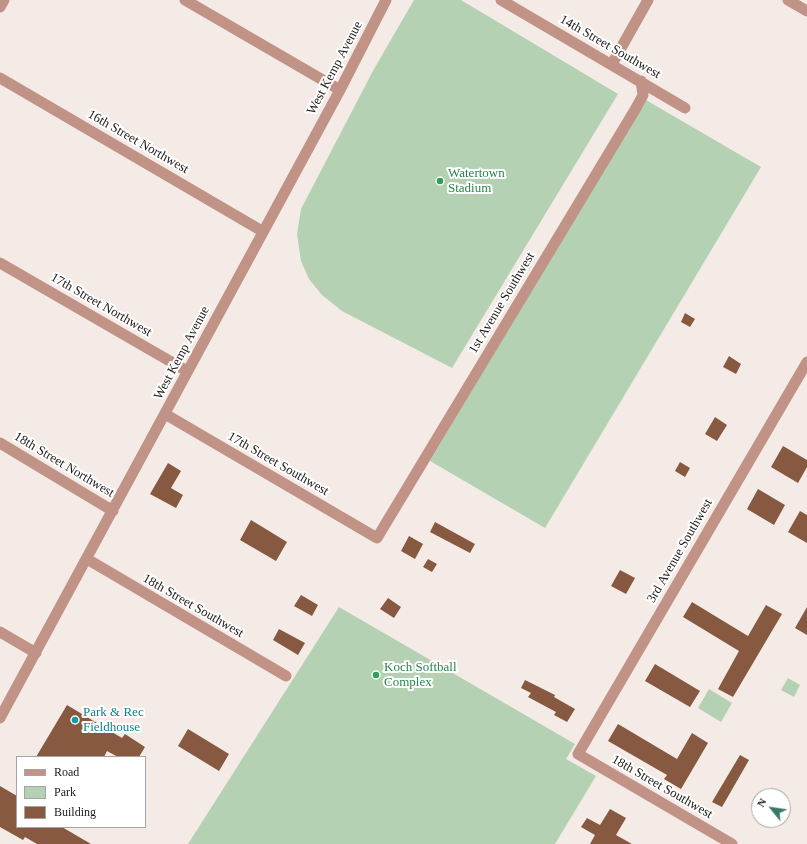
<!DOCTYPE html>
<style>
body{margin:0}
#map{position:relative;width:807px;height:844px;overflow:hidden;background:#f5ebe6;font-family:Georgia,serif}
canvas{display:block}
.legend{position:absolute;left:16px;top:756px;width:130px;height:72px;box-sizing:border-box;background:#fff;border:1px solid #a5a3a3;margin:0;padding:5px 7px;list-style:none;font-size:12px;color:#1e1a18}
.legend li{display:flex;align-items:center;gap:8px;height:20px}
.legend b{width:20px;border:1px solid #a5a3a3}
.north{position:absolute;left:751px;top:788px;width:40px;height:40px;box-sizing:border-box;background:#fff;border:1px solid #a5a3a3;border-radius:50%;rotate:300deg;font-size:11px;font-weight:700;line-height:16px;text-align:center;color:#1e1a18}
.north::after{content:'';display:block;margin:auto;width:14px;height:18px;background:#387867;clip-path:polygon(50% 0,100% 100%,50% 72%,0 100%)}
</style>
<div id="map">
<canvas width="807" height="844"></canvas>
<ul class="legend">
<li><b style="height:5px;background:#c19386"></b>Road</li>
<li><b style="height:11px;background:#b4d1b3"></b>Park</li>
<li><b style="height:11px;background:#865940"></b>Building</li>
</ul>
<div class="north">N</div>
</div>
<script>
const c = document.querySelector('canvas').getContext('2d');
c.lineJoin = 'round';
function fillPath(path, color) { c.fillStyle = color; c.fill(path, 'evenodd'); }
const poly = rows => new Path2D(rows.map(r => 'M' + r).join(''));
function stroke(path, color, width, dash) { c.strokeStyle = color; c.lineWidth = width; c.lineCap = dash ? 'butt' : 'round'; c.setLineDash(dash || []); c.stroke(path); }
function drawText(font, color, halo, rows, align = 'center') {
  c.font = font + ' Georgia,serif'; c.lineWidth = 4; c.setLineDash([]); c.textBaseline = 'middle'; c.strokeStyle = halo; c.fillStyle = color; for (const [text, x, y, turn = 0] of rows) {
    c.save(); c.translate(x, y); c.rotate((+turn || 0) * Math.PI / 180); c.textAlign = isNaN(turn) ? turn : align; if (halo) c.strokeText(text, 0, 0); c.fillText(text, 0, 0); c.restore();
  }
}
const green = poly([
 [414,0,461,0,618,94,452,368,342,311,322,295,309,279,301,261,297,234,301,209,374,69],
 [646,100,761,167,545,528,430,461],
 [339,607,575,744,566,759,596,776,555,844,188,844],
 [788,678,800,685,794,697,781,690],
 [709,689,732,703,721,722,698,708]
]);
const building = poly([
 [685,313,695,319,690,327,681,322],
 [729,356,741,364,736,374,723,367],
 [715,417,727,425,717,441,705,434],
 [783,446,807,460,807,467,798,483,771,467],
 [680,462,690,468,685,477,675,471],
 [168,463,181,471,171,488,183,495,176,508,150,494],
 [758,489,785,505,774,525,747,509],
 [800,511,807,515,807,543,788,532],
 [251,520,287,542,276,561,240,540],
 [435,522,475,544,470,553,430,532],
 [409,536,423,544,415,559,401,551],
 [428,559,437,564,432,572,423,567],
 [620,570,635,578,626,594,611,586],
 [301,595,318,605,312,616,294,606],
 [388,598,401,607,394,618,380,609],
 [692,602,748,636,766,605,782,614,733,697,718,689,739,651,683,617],
 [807,607,807,635,795,628],
 [279,629,305,643,298,655,273,640],
 [655,664,700,691,690,707,645,681],
 [525,680,555,695,554,697,575,709,567,722,554,715,556,712,528,697,531,693,521,688],
 [67,705,122,738,125,734,145,747,139,757,118,757,107,751,104,757,36,757],
 [618,724,677,759,692,733,708,743,681,789,664,779,667,775,608,741],
 [188,729,229,754,219,771,178,746],
 [740,755,749,760,722,807,712,802],
 [0,786,17,796,17,827,62,827,91,844,37,844,25,837,23,840,0,827],
 [610,809,626,818,616,835,632,844,590,844,595,835,581,827,587,818,600,825]
]);
const minor = poly([
 [185,0,340,90],
 [501,0,685,108],
 [788,0,807,11],
 [0,7,4,0],
 [612,64,648,0],
 [0,78,262,231],
 [0,263,187,371],
 [165,414,377,538,636,108,643,95,641,81],
 [0,443,113,511],
 [87,559,286,676],
 [0,632,36,653],
 [0,718,340,90,386,0],
 [732,844,578,754,807,362]
]);
const markers = [
 [440,181,4,"#2e9e5b"],
 [376,675,4,"#2e9e5b"],
 [75,720,4,"#0f9aa8"]
];
const streetNames = [
 ["14th Street Southwest",610,47,30],
 ["West Kemp Avenue",335,68,-62],
 ["16th Street Northwest",138,142,30],
 ["1st Avenue Southwest",502,303,-59],
 ["17th Street Northwest",101,305,30],
 ["West Kemp Avenue",182,353,-62],
 ["17th Street Southwest",278,464,30],
 ["18th Street Northwest",64,465,31],
 ["3rd Avenue Southwest",680,551,-60],
 ["18th Street Southwest",193,606,30],
 ["18th Street Southwest",662,787,30]
];
const leisureNames = [
 ["Watertown",448,174],
 ["Stadium",448,189],
 ["Koch Softball",384,668],
 ["Complex",384,683]
];
const cultureNames = [
 ["Park & Rec",83,713],
 ["Fieldhouse",83,728]
];
fillPath(green, '#b4d1b3');
fillPath(building, '#865940');
stroke(minor, '#c19386', 11);
for (const [x, y, r, color] of markers) { const dot = new Path2D(); dot.arc(x, y, r, 0, 2 * Math.PI); c.fillStyle = color; c.fill(dot); stroke(dot, '#fff', 1.5); }
drawText('13px', '#1e1a18', '#fff', streetNames);
drawText('13px', '#27864d', '#fff', leisureNames, 'left');
drawText('13px', '#0d838f', '#fff', cultureNames, 'left');
</script>
